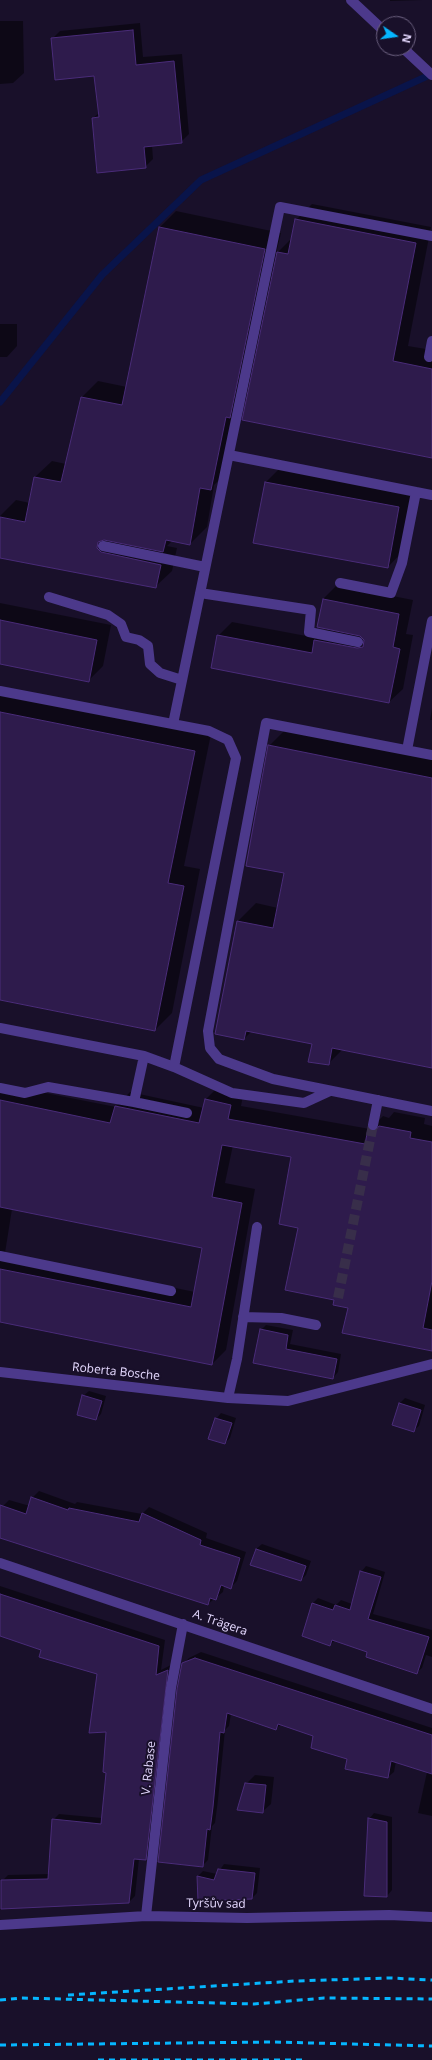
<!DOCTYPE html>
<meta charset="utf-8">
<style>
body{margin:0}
#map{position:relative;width:432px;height:2060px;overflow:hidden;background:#19102a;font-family:"Open Sans",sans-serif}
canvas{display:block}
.north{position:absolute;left:376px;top:16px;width:40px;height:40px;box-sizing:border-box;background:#19102a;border:1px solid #6b607f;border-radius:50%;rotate:103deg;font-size:11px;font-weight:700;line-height:16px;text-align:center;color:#e5d9ff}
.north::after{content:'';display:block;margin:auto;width:14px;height:18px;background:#05b6ff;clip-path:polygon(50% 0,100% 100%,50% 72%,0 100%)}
</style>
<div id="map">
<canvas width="432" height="2060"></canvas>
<div class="north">N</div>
</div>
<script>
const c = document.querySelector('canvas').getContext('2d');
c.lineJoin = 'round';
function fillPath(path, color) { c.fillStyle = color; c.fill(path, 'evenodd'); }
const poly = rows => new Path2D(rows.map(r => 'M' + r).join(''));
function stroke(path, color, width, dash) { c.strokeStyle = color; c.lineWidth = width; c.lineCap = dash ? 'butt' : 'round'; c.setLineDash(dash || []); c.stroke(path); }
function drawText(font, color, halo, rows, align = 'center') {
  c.font = font + ' "Open Sans",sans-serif'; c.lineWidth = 4; c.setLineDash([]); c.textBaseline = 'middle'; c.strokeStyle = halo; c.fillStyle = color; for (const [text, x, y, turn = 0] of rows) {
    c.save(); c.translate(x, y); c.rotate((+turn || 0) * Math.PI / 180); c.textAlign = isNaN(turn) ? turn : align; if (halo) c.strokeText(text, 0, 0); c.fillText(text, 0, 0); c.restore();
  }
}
const shadow = poly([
 [390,0,423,0,390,1],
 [0,21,23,21,24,73,13,83,0,84],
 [140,23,143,57,182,54,189,134,181,142,152,145,153,159,145,167,93,118,99,113,95,75,52,39,60,31],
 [312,204,431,227,408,346,432,350,432,457,248,398,241,406,227,472,214,485,207,527,190,544,173,540,167,546,177,548,172,571,155,587,0,557,0,516,16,500,30,503,35,477,52,461,66,464,82,397,98,381,127,387,159,228,176,211,281,233,276,254,292,238,296,220],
 [0,324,17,324,17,346,7,357,0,357],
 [283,465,417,490,405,549,388,567,266,482],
 [337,585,413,600,406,634,413,635,403,689,389,702,218,636,232,622,317,638,327,628,323,599],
 [0,603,111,625,103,666,88,681,0,663],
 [0,692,211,734,184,866,200,869,172,1013,155,1030,0,999],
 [432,708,432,720,430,720],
 [287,728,432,757,432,1067,343,1049,328,1064,313,1044,252,1031,244,1039,216,1033,238,921,256,903,278,908,285,872,269,746],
 [0,1084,116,1107,130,1092,204,1108,206,1099,220,1085,244,1091,241,1106,370,1129,383,1116,389,1118,394,1112,425,1118,424,1124,432,1126,432,1349,335,1299,299,1227,292,1156,233,1145,225,1183,255,1189,226,1350,212,1364,0,1321],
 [12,1209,203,1247,195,1292,5,1253],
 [266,1325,293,1330,290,1344,341,1354,338,1372,333,1378,255,1362,261,1330],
 [89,1391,106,1396,101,1414,96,1419,83,1396],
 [405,1398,425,1405,419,1426,413,1431,400,1403],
 [221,1413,236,1418,230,1438,225,1443,216,1419],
 [39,1491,75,1504,77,1502,142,1514,149,1507,207,1533,206,1538,246,1552,237,1581,230,1588,224,1586,223,1592,208,1604,0,1537,0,1506,2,1507,9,1500,30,1506,32,1498],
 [262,1544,311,1561,306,1575,301,1580,256,1549],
 [366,1566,385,1572,373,1614,432,1630,432,1657,426,1655,422,1668,416,1673,368,1651,335,1640,330,1645,313,1603,318,1598,336,1605,341,1600,352,1604,361,1572],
 [0,1586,165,1640,161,1670,173,1664,151,1853,145,1859,139,1859,135,1896,129,1902,2,1881,8,1875,49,1874,53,1820,59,1814,102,1818,108,1772,114,1669,0,1624],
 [201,1652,432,1728,432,1816,418,1813,427,1772,396,1761,394,1772,388,1777,348,1758,314,1735,281,1724,276,1729,231,1714,229,1726,225,1730,218,1800,215,1823,212,1826,208,1860,202,1866,183,1664,189,1658],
 [255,1775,274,1777,271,1804,262,1812,246,1784],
 [374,1813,392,1817,392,1890,387,1896,369,1819],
 [224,1864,260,1868,257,1893,252,1898,198,1876,203,1871,217,1874]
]);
const stream = poly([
 [0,402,102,275,201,180,432,74]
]);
const building = poly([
 [133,30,136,65,174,61,182,143,144,147,146,168,97,173,92,118,99,117,94,76,55,80,51,38,133,30],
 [295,219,416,243,393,361,432,369,432,458,242,420,277,252,288,254,295,219],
 [159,227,265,249,230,418,226,417,211,490,200,488,190,545,166,540,163,552,104,540,98,542,97,548,101,552,161,565,156,588,0,558,0,517,25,522,34,477,61,482,81,397,122,405,159,227],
 [265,482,399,507,388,568,253,543,265,482],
 [323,599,399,614,393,647,400,649,389,703,211,668,217,635,312,653,314,640,357,648,363,647,364,640,360,636,317,627,323,599],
 [0,620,97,640,89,682,0,664,0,620],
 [0,712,195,751,168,883,184,886,155,1031,0,1000,0,712],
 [268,745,432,778,432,1068,332,1048,329,1065,308,1062,312,1044,246,1031,244,1040,215,1034,237,921,273,928,284,873,246,866,268,745],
 [205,1099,231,1105,228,1119,365,1144,368,1129,375,1131,379,1126,411,1132,410,1138,432,1142,432,1281,423,1328,432,1330,432,1351,342,1333,348,1308,333,1305,334,1300,285,1290,298,1228,279,1224,291,1157,222,1145,212,1197,242,1203,212,1365,0,1322,0,1269,191,1307,202,1248,0,1207,0,1100,110,1123,115,1106,199,1123,205,1099],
 [260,1329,288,1335,286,1349,337,1359,333,1379,253,1363,260,1329],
 [82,1395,102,1401,96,1420,77,1415,82,1395],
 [399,1403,421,1410,414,1432,392,1425,399,1403],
 [215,1418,232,1423,225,1444,208,1439,215,1418],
 [31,1497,68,1510,69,1508,139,1522,142,1513,201,1540,200,1545,240,1558,231,1589,221,1585,216,1600,210,1598,208,1605,0,1538,0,1505,26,1514,31,1497],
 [256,1549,306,1566,301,1581,250,1565,256,1549],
 [360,1571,381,1577,368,1619,429,1637,417,1674,366,1657,367,1652,332,1640,330,1646,302,1636,312,1603,333,1610,335,1605,350,1610,360,1571],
 [0,1594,159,1646,156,1675,168,1670,146,1860,134,1859,129,1903,1,1909,1,1880,48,1879,52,1819,101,1824,106,1773,103,1772,106,1732,89,1733,97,1674,39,1657,41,1650,0,1636,0,1594],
 [195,1658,432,1735,432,1774,391,1761,388,1778,345,1769,347,1759,311,1748,313,1736,278,1724,276,1730,227,1713,224,1733,220,1732,213,1807,210,1830,207,1829,203,1867,158,1862,177,1689,182,1663,195,1658],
 [245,1783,266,1785,263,1813,237,1810,245,1783],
 [368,1818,387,1822,387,1897,364,1896,368,1818],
 [218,1869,255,1873,252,1899,198,1901,197,1876,214,1880,218,1869]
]);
const minorTunnel = poly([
 [338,1298,373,1125]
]);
const minor = poly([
 [351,0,384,31],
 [403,48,432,75],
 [429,357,432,341],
 [229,455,432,495],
 [103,546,205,567],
 [340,583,391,593,402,563,416,492],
 [200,593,311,610,309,632,358,642],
 [49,597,108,615,121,624,126,637,139,640,148,646,150,664,160,673,182,680],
 [0,691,209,731,228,740,236,758,174,1067],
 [173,724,280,207,432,236],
 [407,750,432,621],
 [432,755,266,723,208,1031,210,1048,219,1059,273,1079,432,1111],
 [0,1028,144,1056,174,1067,232,1093,304,1103,330,1091],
 [0,1088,25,1093,48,1087,134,1102,144,1056],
 [134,1102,187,1113],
 [373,1125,378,1100],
 [0,1256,171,1291],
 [243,1317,281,1318,316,1325],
 [0,1372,228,1398,288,1401,432,1364],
 [228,1398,237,1359,257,1227],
 [0,1563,432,1709],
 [146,1916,171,1688,183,1624],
 [0,1925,146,1916,247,1918,389,1915,432,1917]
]);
const rail = poly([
 [68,1995,295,1981,390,1978,432,1980],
 [0,2000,21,1998,254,2004,324,1998,432,1999],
 [0,2045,272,2042,432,2046],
 [98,2060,306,2060]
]);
const streetNames = [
 ["Roberta Bosche",116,1372,6],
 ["A. Trägera",220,1623,19],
 ["V. Rabase",149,1768,-84],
 ["Tyršův sad",216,1904,1]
];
fillPath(shadow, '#0007');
stroke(stream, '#09144a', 7);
fillPath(building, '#2e1b4c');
stroke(building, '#4a2c79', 1);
stroke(minorTunnel, '#382e4a', 10, [10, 5]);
stroke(minor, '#4c398b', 10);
stroke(rail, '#05b6ff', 3, [6, 5]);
drawText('12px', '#e5d9ff', '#19102a', streetNames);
</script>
